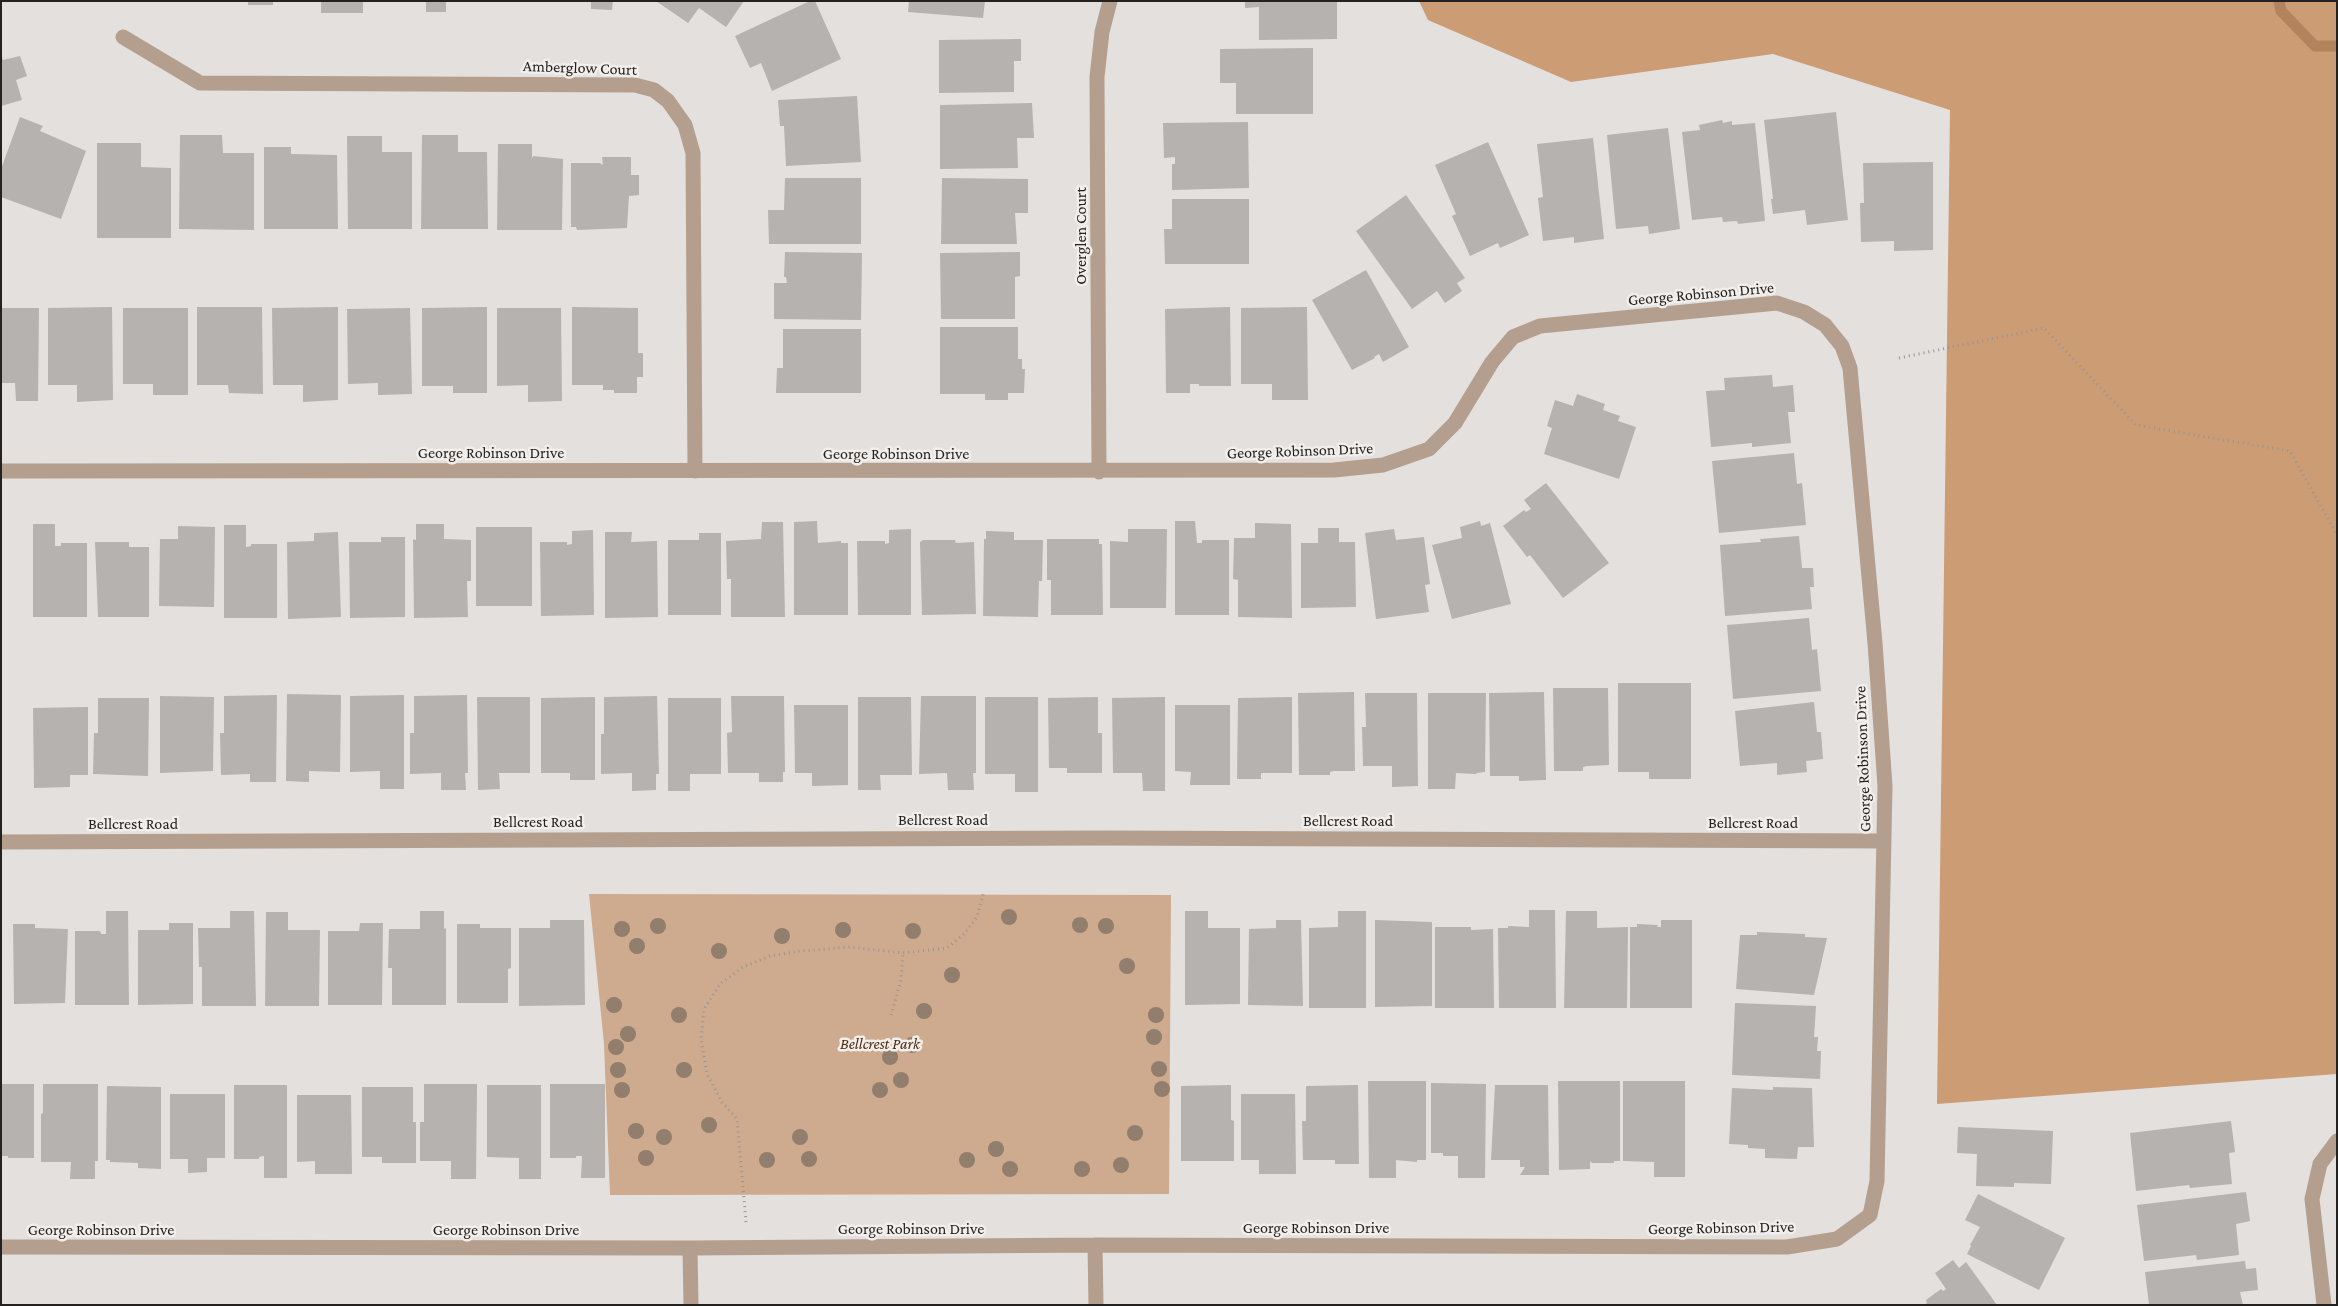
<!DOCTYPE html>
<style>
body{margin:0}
#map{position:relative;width:2338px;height:1306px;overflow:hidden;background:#e3e0de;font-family:"Crimson Pro",serif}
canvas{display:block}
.frame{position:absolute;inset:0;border:2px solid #232221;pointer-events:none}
</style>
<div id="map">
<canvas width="2338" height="1306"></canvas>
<div class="frame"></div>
</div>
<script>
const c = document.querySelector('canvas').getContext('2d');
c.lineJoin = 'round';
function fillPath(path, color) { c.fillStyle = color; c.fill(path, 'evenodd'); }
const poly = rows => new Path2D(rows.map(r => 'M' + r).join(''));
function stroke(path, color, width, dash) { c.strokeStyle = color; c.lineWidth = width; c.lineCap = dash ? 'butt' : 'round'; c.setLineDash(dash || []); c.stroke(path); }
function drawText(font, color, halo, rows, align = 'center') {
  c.font = font + ' "Crimson Pro",serif'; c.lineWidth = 5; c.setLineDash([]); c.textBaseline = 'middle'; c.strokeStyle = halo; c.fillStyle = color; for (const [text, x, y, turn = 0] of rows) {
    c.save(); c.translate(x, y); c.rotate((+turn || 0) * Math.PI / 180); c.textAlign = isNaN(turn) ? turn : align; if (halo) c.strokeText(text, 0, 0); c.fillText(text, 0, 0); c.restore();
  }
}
const green = poly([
 [589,894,1171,895,1169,1194,610,1195,604,1044]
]);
const forest = poly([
 [1419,1,2337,1,2337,1074,1937,1104,1950,110,1773,54,1571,82,1428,20]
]);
const stream = poly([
 [2279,1,2281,11,2315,46,2337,46]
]);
const building = poly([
 [248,1,273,1,273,5,248,5],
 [321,1,363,1,363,13,321,13],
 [426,1,446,1,446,12,426,12],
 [591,1,613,1,612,10,591,9],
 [656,1,744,1,726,27,699,8,688,23],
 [810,1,815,1,841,59,772,91,761,63,750,68,735,36],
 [909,1,985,1,983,18,908,12],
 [1245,1,1337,1,1337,39,1259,40,1259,7,1245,8],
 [1021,39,1021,61,1014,61,1014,92,939,93,939,40],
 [1313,48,1313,114,1236,114,1236,83,1220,83,1220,49],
 [1,55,3,60,20,56,27,76,16,80,22,100,1,106],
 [857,96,861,162,786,166,784,126,780,126,778,100],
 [1032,103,1034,138,1017,138,1018,168,940,169,940,105],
 [1836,112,1848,220,1807,225,1805,210,1773,214,1771,199,1773,199,1764,120],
 [20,117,43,126,40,131,86,151,61,219,1,197,1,169],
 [1722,120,1723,123,1732,121,1732,125,1755,123,1765,221,1738,224,1737,221,1723,222,1722,217,1692,220,1682,132,1700,130,1699,125],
 [1248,122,1249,188,1172,190,1172,164,1175,164,1175,157,1164,158,1163,123],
 [1668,128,1680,229,1649,234,1648,226,1616,229,1607,135],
 [180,135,222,135,223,153,254,153,254,230,179,229],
 [422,135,458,135,458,152,487,152,488,229,421,229],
 [347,136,382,136,382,152,412,152,412,229,348,229],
 [1593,138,1604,239,1574,243,1574,237,1543,241,1538,198,1543,197,1537,144],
 [1488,142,1529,235,1500,248,1498,243,1470,256,1452,216,1456,214,1435,165],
 [97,143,141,143,141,167,171,168,171,238,97,238],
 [498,144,532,144,532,159,533,156,563,159,562,230,497,230],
 [264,147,291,147,291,154,337,155,338,229,264,229],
 [602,157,631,157,631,175,639,175,639,195,629,196,627,228,577,230,576,227,571,227,571,163,600,163,603,165],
 [1933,162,1933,250,1894,251,1894,241,1861,242,1860,203,1864,203,1863,163],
 [785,178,861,178,861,244,769,244,768,210,784,210],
 [942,178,1028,179,1028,213,1015,213,1017,244,941,244],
 [1406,195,1465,278,1457,283,1462,291,1445,303,1437,291,1412,309,1356,231],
 [1172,199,1249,199,1249,264,1165,264,1164,229,1172,229],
 [785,252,862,253,861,320,774,319,774,283,787,283,786,277,784,277],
 [1020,252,1020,276,1015,277,1015,319,941,319,940,253],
 [1366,270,1409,347,1383,362,1379,354,1374,357,1375,358,1352,370,1312,300],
 [112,307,113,400,77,402,77,385,48,385,48,308],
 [197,307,262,307,263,394,229,393,228,385,197,385],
 [338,307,338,400,303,402,303,385,273,385,272,308],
 [487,307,487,393,453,393,453,386,422,386,422,308],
 [572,307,638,308,638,353,643,353,643,377,637,377,637,393,614,393,614,390,603,390,603,385,572,385],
 [1230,307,1231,386,1199,386,1199,384,1190,384,1190,393,1166,393,1165,309],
 [1307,307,1308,400,1272,400,1272,384,1241,384,1241,308],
 [1,308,39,308,38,401,16,401,15,383,1,383],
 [123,308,188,308,188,395,153,395,153,384,123,384],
 [410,308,412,394,378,395,378,383,348,384,347,309],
 [497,308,561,308,562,401,528,402,528,385,497,386],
 [940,327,1018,327,1018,359,1022,359,1022,369,1025,369,1024,393,1008,393,1008,400,985,400,985,394,940,394],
 [783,329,861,329,861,393,776,393,777,368,783,368],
 [1772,375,1773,387,1793,385,1795,412,1788,412,1791,443,1752,447,1752,443,1711,447,1706,391,1725,390,1724,378],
 [1577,394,1605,404,1603,410,1620,416,1618,421,1636,427,1619,479,1544,454,1552,428,1547,426,1555,400,1573,406],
 [1794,453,1797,484,1802,483,1806,525,1719,533,1712,461],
 [1546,483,1609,563,1563,598,1530,555,1527,557,1503,526,1524,510,1526,512,1531,509,1524,500],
 [817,521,818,543,841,541,841,543,848,543,848,615,794,615,794,522],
 [1175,521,1195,521,1197,543,1202,543,1202,540,1229,540,1229,615,1175,615],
 [1480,521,1481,526,1490,523,1511,604,1452,619,1432,545,1462,538,1460,527],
 [762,522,783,522,785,617,731,617,731,579,727,579,726,541,761,539],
 [1255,523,1291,524,1292,618,1238,617,1238,580,1233,579,1234,538,1255,538],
 [33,524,55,524,55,546,61,546,61,543,87,543,87,617,33,617],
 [416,524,444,524,444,539,471,540,471,581,467,581,468,617,414,618,413,539,416,540],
 [224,525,246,525,246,547,251,546,251,544,277,544,277,618,224,618],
 [178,526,215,527,214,607,159,606,160,539,178,539],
 [476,527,532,527,532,606,476,606],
 [1318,528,1339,528,1339,542,1355,542,1356,607,1301,608,1301,543,1318,543],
 [911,529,911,615,858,615,857,541,885,541,885,544,889,543,889,530],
 [1128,529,1167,529,1166,608,1110,608,1110,541,1128,542],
 [1394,529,1396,540,1424,537,1430,584,1425,585,1429,612,1376,619,1365,533],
 [593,530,594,615,541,616,540,542,567,542,567,545,572,544,572,531],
 [986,531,1014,532,1014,540,1043,540,1042,581,1039,581,1038,617,983,616,984,539,986,539],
 [338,532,341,617,288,619,287,542,314,541,314,533],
 [605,532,632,532,631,542,657,541,658,617,605,618],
 [699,533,721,533,721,615,668,615,668,540,699,540],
 [1799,536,1802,568,1813,568,1814,587,1810,587,1812,609,1725,616,1720,545,1761,542,1760,539],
 [381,537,405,537,405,617,350,618,349,542,381,542],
 [1047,539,1099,539,1099,544,1102,544,1103,615,1051,615,1051,580,1047,580],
 [923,540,955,540,956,543,974,542,976,614,922,615,920,542],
 [95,542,129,542,129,547,149,547,149,617,98,617],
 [1809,618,1812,650,1817,649,1821,691,1733,699,1727,625],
 [1618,683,1691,683,1691,779,1649,779,1649,772,1618,772],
 [1553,688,1608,688,1609,765,1587,766,1583,767,1583,771,1554,771],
 [1354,692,1355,771,1334,771,1330,772,1330,775,1299,775,1298,693],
 [1544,692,1546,780,1519,781,1519,776,1490,776,1489,693],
 [1365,693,1417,693,1418,786,1392,787,1392,766,1363,766,1362,727,1366,727],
 [1428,693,1486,693,1485,772,1477,773,1476,774,1456,773,1455,789,1428,789],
 [287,694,341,695,340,772,309,771,309,782,286,781],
 [277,695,276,782,250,782,250,774,221,775,220,733,224,733,224,696],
 [404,695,404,789,380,789,380,771,350,772,350,696],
 [467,695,468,773,465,773,466,790,441,790,441,773,410,774,410,733,414,733,414,696],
 [160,696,214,697,213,771,160,773],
 [657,696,659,774,656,774,656,790,632,791,632,773,601,774,601,734,604,734,604,697],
 [731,696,784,696,785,772,783,772,783,782,759,782,759,773,728,773,727,733,732,732],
 [921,696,976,696,976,773,973,773,974,790,948,790,947,773,919,774],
 [477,697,530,697,530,773,499,773,500,789,478,790],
 [595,697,595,780,570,780,570,773,541,773,541,698],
 [858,697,911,697,912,775,880,775,881,790,858,790],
 [985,697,1038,697,1038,792,1015,792,1015,774,985,774],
 [1098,697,1098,733,1102,733,1102,773,1067,773,1067,768,1049,768,1048,698],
 [1165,697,1165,791,1143,791,1142,773,1113,773,1112,698],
 [1292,697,1292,773,1261,773,1261,779,1237,779,1238,698],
 [98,698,149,698,148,776,93,774,94,733,98,733],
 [668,698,721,698,721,774,690,774,690,791,668,791],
 [1814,702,1817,732,1821,732,1823,759,1806,761,1807,772,1777,775,1777,763,1740,766,1735,711],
 [794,705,848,705,848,785,812,786,812,773,795,773],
 [1175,705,1230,705,1230,785,1190,785,1191,772,1175,771],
 [88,707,88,775,70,775,70,787,34,788,33,708],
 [1529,910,1555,910,1556,1008,1499,1008,1498,928,1508,928,1508,926,1529,927],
 [106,911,128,911,129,1005,75,1005,75,931,100,931,101,934,106,934],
 [230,911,254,911,256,1006,202,1006,202,967,199,967,198,928,230,928],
 [420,911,444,911,444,929,446,928,446,1005,392,1005,392,968,388,968,389,929,420,929],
 [1185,911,1208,911,1208,928,1240,928,1240,1004,1185,1005],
 [1338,911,1366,911,1366,1008,1309,1008,1309,928,1338,927],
 [1566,911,1597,911,1597,928,1628,927,1627,1008,1564,1008],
 [266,912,288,912,288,930,320,930,319,1006,265,1006],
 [550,920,584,920,585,1005,519,1006,519,928,550,928],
 [1276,920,1301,920,1303,1006,1248,1005,1249,929,1276,928],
 [1375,920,1432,922,1432,1006,1375,1007],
 [1661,920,1692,920,1692,1008,1630,1008,1630,927,1637,927,1637,924,1658,925,1657,927,1661,927],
 [169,923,193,923,193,1004,138,1005,138,930,169,930],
 [360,923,383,923,382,1005,328,1005,328,931,359,931],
 [13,924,35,924,35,928,68,929,65,1003,14,1004],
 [457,924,480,924,480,928,511,928,511,968,508,969,508,1003,457,1003],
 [1435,927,1471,927,1471,930,1493,929,1494,1008,1435,1008],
 [1757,932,1805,934,1805,937,1827,938,1814,995,1736,989,1740,935,1757,935],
 [1735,1003,1816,1006,1814,1037,1818,1037,1817,1051,1821,1051,1820,1079,1732,1075],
 [1368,1081,1426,1081,1426,1160,1417,1160,1417,1162,1396,1160,1396,1178,1369,1178],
 [1558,1081,1620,1081,1620,1161,1614,1161,1614,1163,1592,1163,1590,1161,1590,1169,1559,1170],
 [1623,1081,1685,1081,1685,1177,1654,1177,1654,1162,1623,1161],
 [1431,1083,1486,1084,1485,1178,1458,1178,1458,1156,1443,1156,1443,1153,1431,1153],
 [1,1084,34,1084,34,1158,8,1158,8,1156,1,1156],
 [43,1084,98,1084,98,1161,95,1161,95,1179,70,1179,71,1162,41,1162,41,1114,43,1113],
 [424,1084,477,1084,476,1179,451,1179,451,1161,420,1161,420,1122,424,1122],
 [550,1084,605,1084,605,1178,581,1178,582,1156,576,1156,576,1158,550,1158],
 [234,1085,287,1085,287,1178,264,1178,264,1156,259,1157,259,1159,234,1159],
 [487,1085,541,1085,541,1179,519,1179,519,1158,487,1157],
 [1231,1085,1231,1120,1234,1121,1234,1161,1181,1161,1181,1086],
 [1358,1085,1359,1164,1335,1164,1335,1160,1303,1160,1302,1121,1306,1121,1306,1086],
 [1495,1085,1548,1085,1549,1175,1520,1175,1525,1167,1520,1167,1520,1160,1491,1160],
 [107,1086,161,1087,161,1169,138,1168,138,1163,110,1162,110,1160,106,1160],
 [362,1087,413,1087,413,1122,416,1122,416,1163,382,1163,382,1157,362,1157],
 [1773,1087,1812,1088,1814,1147,1798,1147,1797,1159,1765,1158,1765,1149,1748,1148,1748,1145,1729,1144,1732,1088,1773,1090],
 [170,1094,225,1094,225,1158,207,1158,207,1172,188,1173,188,1159,170,1159],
 [1241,1094,1295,1094,1296,1174,1259,1174,1259,1160,1241,1160],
 [297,1095,351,1095,352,1174,315,1174,315,1161,297,1162],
 [2231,1121,2235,1152,2229,1153,2232,1184,2190,1188,2189,1185,2136,1191,2130,1133],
 [1958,1127,2053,1131,2051,1184,2014,1183,2014,1187,1976,1186,1977,1154,1957,1153],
 [2246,1192,2250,1221,2236,1224,2239,1255,2197,1260,2196,1255,2144,1261,2137,1205],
 [1978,1194,2065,1238,2039,1290,1967,1254,1971,1246,1970,1245,1980,1227,1965,1220],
 [1953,1260,1959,1268,1966,1262,1997,1305,1924,1305,1927,1303,1926,1300,1941,1289,1943,1291,1946,1289,1935,1273],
 [2245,1261,2246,1269,2256,1268,2258,1290,2240,1292,2243,1305,2149,1305,2145,1272]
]);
const path = poly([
 [1899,358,2044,328,2136,425,2290,451,2337,535],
 [891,1015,901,980,903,953],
 [746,1222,737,1119,722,1102,707,1074,701,1039,704,1009,720,984,743,967,770,956,801,951,850,947,903,953,947,948,964,934,977,917,984,891]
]);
const minor = poly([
 [123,37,200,83,635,85,654,90,668,101,685,125,693,153,695,471],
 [1,471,1334,470,1383,465,1429,449,1455,423,1492,362,1513,337,1540,326,1777,303,1804,312,1825,325,1842,346,1850,368,1875,643,1885,786,1877,1181,1870,1215,1837,1239,1787,1247,1095,1245,690,1248,1,1247],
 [1099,472,1097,77,1102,32,1110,1],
 [1,842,1105,838,1884,841],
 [1095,1245,1096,1305],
 [690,1248,691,1305],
 [2324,1305,2312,1199,2320,1164,2337,1141]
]);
const trees = [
 [1009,917],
 [1080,925],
 [658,926],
 [1106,926],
 [622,929],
 [843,930],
 [913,931],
 [782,936],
 [637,946],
 [719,951],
 [1127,966],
 [952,975],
 [614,1005],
 [924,1011],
 [679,1015],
 [1156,1015],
 [628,1034],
 [1154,1037],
 [912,1045],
 [616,1047],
 [890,1057],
 [1159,1069],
 [618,1070],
 [684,1070],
 [901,1080],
 [1162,1089],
 [622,1090],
 [880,1090],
 [709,1125],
 [636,1131],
 [1135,1133],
 [664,1137],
 [800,1137],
 [996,1149],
 [646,1158],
 [809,1159],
 [767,1160],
 [967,1160],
 [1121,1165],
 [1010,1169],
 [1082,1169]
];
const streetNames = [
 ["Amberglow Court",580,68,2],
 ["Overglen Court",1081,236,-90],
 ["George Robinson Drive",1701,294,-5],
 ["George Robinson Drive",1300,451,-2],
 ["George Robinson Drive",491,453],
 ["George Robinson Drive",896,454],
 ["George Robinson Drive",1863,759,-92],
 ["Bellcrest Road",943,820],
 ["Bellcrest Road",1348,821],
 ["Bellcrest Road",538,822],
 ["Bellcrest Road",1753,823],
 ["Bellcrest Road",133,824],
 ["George Robinson Drive",1316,1228],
 ["George Robinson Drive",1721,1228,-1],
 ["George Robinson Drive",911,1229],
 ["George Robinson Drive",101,1230],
 ["George Robinson Drive",506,1230]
];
const parkNames = [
 ["Bellcrest Park",880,1044]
];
fillPath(green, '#ceaa8e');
fillPath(forest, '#cc9c75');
stroke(stream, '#b2835d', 11);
fillPath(building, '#b5b2b0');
stroke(path, '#989694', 3, [1, 4]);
stroke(minor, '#b49f8e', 15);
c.fillStyle = '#917e6c';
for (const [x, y] of trees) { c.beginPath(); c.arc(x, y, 8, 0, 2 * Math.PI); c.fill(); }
drawText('16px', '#232221', '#f1eeeb', streetNames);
drawText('italic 16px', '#4e2d0f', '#f1eeeb', parkNames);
</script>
